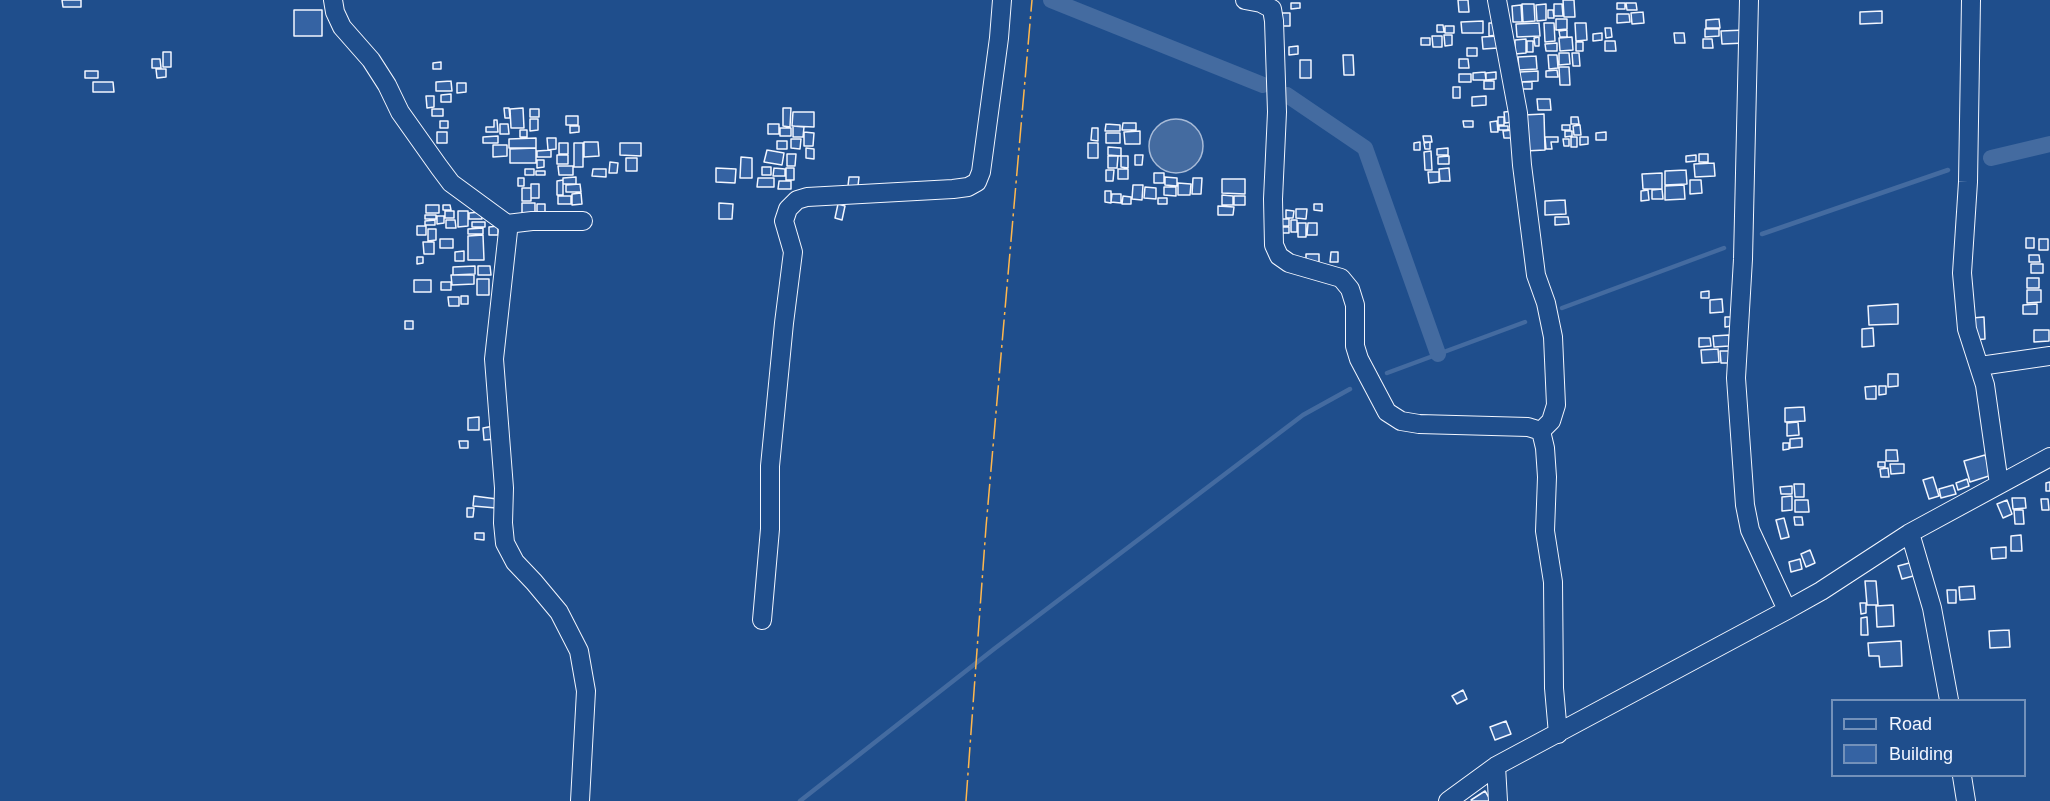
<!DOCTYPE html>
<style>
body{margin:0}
#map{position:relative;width:2050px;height:801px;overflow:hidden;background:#1f4e8c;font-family:Helvetica,sans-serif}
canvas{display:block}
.legend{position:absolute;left:1831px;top:699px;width:195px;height:78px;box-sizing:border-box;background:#1f4e8c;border:2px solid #7391ba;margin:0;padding:8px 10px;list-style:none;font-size:18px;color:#f2f6ff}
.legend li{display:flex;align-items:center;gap:12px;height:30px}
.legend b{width:30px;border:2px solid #7391ba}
</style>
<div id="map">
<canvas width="2050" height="801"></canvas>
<ul class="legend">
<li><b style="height:8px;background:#1f4e8c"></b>Road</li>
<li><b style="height:16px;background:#3563a3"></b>Building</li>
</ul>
</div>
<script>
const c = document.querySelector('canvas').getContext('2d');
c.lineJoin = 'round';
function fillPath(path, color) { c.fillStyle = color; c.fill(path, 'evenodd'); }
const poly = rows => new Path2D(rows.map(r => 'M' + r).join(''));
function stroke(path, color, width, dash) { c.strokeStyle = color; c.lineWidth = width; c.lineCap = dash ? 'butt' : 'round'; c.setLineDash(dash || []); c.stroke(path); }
const water = poly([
 '1149 146a27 27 0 1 1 54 0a27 27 0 1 1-54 0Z'
]);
const stream = poly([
 [1762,234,1948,170],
 [1562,308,1724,248],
 [1387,373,1525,322],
 [800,801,994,649,1303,415,1350,389]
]);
const canal = poly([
 [1051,0,1263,85],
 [1287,95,1365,148,1438,354],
 [1991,158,2050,144]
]);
const building = poly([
 [62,0,81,0,81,7,63,7,62,0],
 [1458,0,1468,0,1469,12,1459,12,1458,0],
 [1563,0,1574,0,1575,17,1564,17,1563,0],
 [1291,3,1300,3,1300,8,1291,9,1291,3],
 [1617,3,1625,3,1625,9,1617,9,1617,3],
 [1626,3,1636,3,1637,10,1627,10,1626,3],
 [1522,4,1534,4,1535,21,1523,22,1522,4],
 [1546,4,1546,20,1537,21,1536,5,1546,4],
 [1554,4,1562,4,1563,16,1554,16,1554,4],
 [1521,5,1522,22,1513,22,1512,6,1521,5],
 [294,10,322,10,322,36,294,36,294,10],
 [1548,10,1553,10,1554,18,1548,18,1548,10],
 [1882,11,1882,23,1860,24,1860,12,1882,11],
 [1643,12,1644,23,1632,24,1631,13,1643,12],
 [1278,13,1290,13,1290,26,1279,26,1278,13],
 [1617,14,1629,14,1630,22,1617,23,1617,14],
 [1556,19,1567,19,1567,29,1556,30,1556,19],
 [1719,19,1720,28,1706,28,1706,20,1719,19],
 [1483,21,1483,33,1462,33,1461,22,1483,21],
 [1489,23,1497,23,1497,35,1489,36,1489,23],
 [1539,23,1540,36,1517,37,1516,24,1539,23],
 [1544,23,1554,23,1555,41,1545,42,1544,23],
 [1575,23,1586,23,1587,40,1576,41,1575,23],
 [1437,25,1443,25,1444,32,1437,32,1437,25],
 [1445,26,1454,26,1454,33,1445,33,1445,26],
 [1605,28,1611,28,1612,37,1606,38,1605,28],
 [1705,29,1719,29,1719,36,1705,37,1705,29],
 [1567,30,1567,37,1560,37,1559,31,1567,30],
 [1745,30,1745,43,1722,44,1721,31,1745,30],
 [1602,33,1602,40,1593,41,1593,34,1602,33],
 [1674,33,1684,33,1685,43,1675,43,1674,33],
 [1444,35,1452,35,1452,45,1445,46,1444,35],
 [1432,36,1442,36,1442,47,1433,47,1432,36],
 [1498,36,1498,48,1483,49,1482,37,1498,36],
 [1539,37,1539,46,1535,46,1534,38,1539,37],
 [1572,37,1573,50,1560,51,1559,38,1572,37],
 [1421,38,1430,38,1430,45,1421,45,1421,38],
 [1526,39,1526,53,1515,54,1515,40,1526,39],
 [1703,39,1712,39,1713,48,1703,48,1703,39],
 [1527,41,1533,41,1533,52,1527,52,1527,41],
 [1605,41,1615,41,1616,51,1605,51,1605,41],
 [1576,42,1583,42,1583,51,1576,51,1576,42],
 [1557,43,1557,51,1546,51,1545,44,1557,43],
 [1298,46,1298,54,1289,55,1289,47,1298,46],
 [1467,48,1477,48,1477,56,1467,56,1467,48],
 [163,52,171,52,171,67,163,67,163,52],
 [1559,53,1569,53,1570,64,1559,65,1559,53],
 [1572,53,1579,53,1580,66,1573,66,1572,53],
 [1343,55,1353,55,1354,75,1344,75,1343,55],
 [1548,55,1557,55,1558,68,1549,69,1548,55],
 [1536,56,1537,69,1519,70,1518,57,1536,56],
 [152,59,160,59,161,68,152,68,152,59],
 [1459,59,1468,59,1469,68,1459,68,1459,59],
 [1300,60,1311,60,1311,78,1300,78,1300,60],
 [441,62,441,69,433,69,433,63,441,62],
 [1559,67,1569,67,1570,85,1560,85,1559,67],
 [156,69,166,69,166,77,157,78,156,69],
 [1557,70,1558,77,1546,77,1546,71,1557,70],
 [85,71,98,71,98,78,85,78,85,71],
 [1538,71,1538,81,1520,82,1520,72,1538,71],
 [1485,72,1486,80,1473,80,1473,73,1485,72],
 [1496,72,1496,79,1486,80,1486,73,1496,72],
 [1459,74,1471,74,1471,82,1459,82,1459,74],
 [451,81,452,91,436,91,436,82,451,81],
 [1484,81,1494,81,1494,89,1484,89,1484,81],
 [93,82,113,82,114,92,93,92,93,82],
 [1522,82,1532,82,1532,89,1522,89,1522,82],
 [457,83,466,83,466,92,457,93,457,83],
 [1453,87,1460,87,1460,98,1453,98,1453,87],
 [451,94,451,102,441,102,441,95,451,94],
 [426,96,434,96,434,107,427,108,426,96],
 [1486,96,1486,105,1472,106,1472,97,1486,96],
 [1537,99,1550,99,1551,110,1538,110,1537,99],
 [504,108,509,108,510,118,505,118,504,108],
 [523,108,524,128,511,128,510,109,523,108],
 [783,108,791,108,790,127,783,126,783,108],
 [432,109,443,109,443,116,432,116,432,109],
 [530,109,539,109,539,117,530,117,530,109],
 [1514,111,1514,122,1505,123,1504,112,1514,111],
 [793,112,814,112,814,127,792,126,793,112],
 [1544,114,1545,150,1525,151,1523,115,1544,114],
 [566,116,578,116,578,125,566,125,566,116],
 [1498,117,1504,117,1504,125,1498,125,1498,117],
 [1571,117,1578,117,1579,124,1571,124,1571,117],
 [530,119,538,119,538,130,530,131,530,119],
 [494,120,497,120,498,132,486,132,486,127,494,127,494,120],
 [440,121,448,121,448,128,440,128,440,121],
 [1463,121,1473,121,1473,127,1464,127,1463,121],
 [1497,121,1498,132,1491,132,1490,122,1497,121],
 [1123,123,1136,123,1136,130,1122,130,1123,123],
 [500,124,508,124,509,134,500,134,500,124],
 [768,124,779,124,779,134,768,134,768,124],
 [1106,124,1120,125,1120,131,1105,131,1106,124],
 [1562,125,1570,125,1570,130,1562,130,1562,125],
 [1580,125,1581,135,1574,135,1573,126,1580,125],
 [570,126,579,126,579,132,570,133,570,126],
 [793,126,804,127,803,137,793,137,793,126],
 [1499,126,1508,126,1508,130,1499,130,1499,126],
 [780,128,791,128,791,136,780,136,780,128],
 [1092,128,1098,128,1098,141,1091,140,1092,128],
 [520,130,527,130,527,137,520,137,520,130],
 [1513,130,1514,138,1504,138,1503,131,1513,130],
 [1140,131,1140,144,1125,144,1124,132,1140,131],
 [1565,131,1572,131,1572,136,1565,137,1565,131],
 [437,132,447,132,447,143,437,143,437,132],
 [804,132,814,133,813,146,804,146,804,132],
 [1606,132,1606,140,1596,140,1596,133,1606,132],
 [1106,133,1120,133,1120,143,1106,143,1106,133],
 [498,136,498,143,483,143,483,137,498,136],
 [1423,136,1431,136,1432,142,1424,142,1423,136],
 [1545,137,1558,137,1558,142,1551,142,1552,149,1546,149,1545,137],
 [1571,137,1577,137,1577,147,1571,147,1571,137],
 [1580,137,1588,137,1588,144,1580,145,1580,137],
 [536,138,536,148,509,148,509,139,536,138],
 [547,138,556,138,556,149,548,150,547,138],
 [791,139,801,139,800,149,791,148,791,139],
 [1563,139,1569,139,1569,146,1564,146,1563,139],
 [777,141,787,141,787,149,777,149,777,141],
 [584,142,598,142,599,156,584,157,584,142],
 [1420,142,1420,150,1414,150,1414,143,1420,142],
 [1430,142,1430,149,1425,149,1424,143,1430,142],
 [559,143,568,143,568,154,559,154,559,143],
 [574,143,583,143,583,167,574,167,574,143],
 [620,143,641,143,641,156,620,155,620,143],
 [1088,143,1098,143,1098,158,1088,158,1088,143],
 [493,145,507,145,507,156,493,157,493,145],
 [1108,147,1121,148,1121,156,1108,155,1108,147],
 [536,148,536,163,510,163,510,149,536,148],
 [806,148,814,149,814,159,806,158,806,148],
 [1448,148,1448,155,1437,155,1437,149,1448,148],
 [551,150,551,157,537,157,537,151,551,150],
 [767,150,784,153,782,165,764,162,767,150],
 [1431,151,1432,170,1425,170,1424,152,1431,151],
 [787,154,796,154,795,166,787,166,787,154],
 [1699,154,1708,154,1708,162,1699,162,1699,154],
 [557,155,568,155,568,164,557,164,557,155],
 [1135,155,1143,155,1142,165,1135,165,1135,155],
 [1696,155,1696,161,1686,162,1686,156,1696,155],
 [1108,156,1118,156,1117,168,1108,168,1108,156],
 [1121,156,1128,156,1128,168,1121,167,1121,156],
 [1449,156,1449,164,1438,164,1438,157,1449,156],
 [741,157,752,158,752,178,740,178,741,157],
 [626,158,637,158,637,171,626,171,626,158],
 [537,160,544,160,544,167,537,168,537,160],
 [610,162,618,163,617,173,609,173,610,162],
 [1714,163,1715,176,1695,177,1694,164,1714,163],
 [558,166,573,166,573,175,559,175,558,166],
 [762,167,771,167,771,175,762,175,762,167],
 [716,168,736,169,735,183,716,182,716,168],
 [774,168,785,169,785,176,773,176,774,168],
 [786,168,794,168,794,180,786,180,786,168],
 [1449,168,1450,181,1440,181,1439,169,1449,168],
 [525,169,534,169,534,175,525,175,525,169],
 [593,169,606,169,606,177,592,176,593,169],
 [1118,169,1128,169,1128,179,1118,179,1118,169],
 [1106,170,1114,170,1113,181,1106,181,1106,170],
 [1686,170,1687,184,1665,185,1665,171,1686,170],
 [536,171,545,171,545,175,536,175,536,171],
 [1428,172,1439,172,1439,182,1429,183,1428,172],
 [1154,173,1164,173,1164,183,1154,183,1154,173],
 [1662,173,1662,189,1643,189,1642,174,1662,173],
 [576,177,576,184,563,184,563,178,576,177],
 [849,177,859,177,858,186,848,186,849,177],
 [1165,177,1177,178,1177,186,1165,185,1165,177],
 [518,178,524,178,524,186,518,186,518,178],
 [758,178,774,178,774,187,757,187,758,178],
 [1193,178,1202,178,1201,194,1192,194,1193,178],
 [1222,179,1245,179,1245,194,1222,193,1222,179],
 [563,180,563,195,557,195,557,181,563,180],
 [1690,180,1701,180,1702,193,1690,194,1690,180],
 [779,181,791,181,791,189,778,189,779,181],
 [1178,183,1191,184,1190,195,1178,195,1178,183],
 [531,184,539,184,539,198,531,198,531,184],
 [580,184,581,192,566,192,566,185,580,184],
 [1133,185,1143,185,1142,200,1132,199,1133,185],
 [1684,185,1685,199,1665,200,1665,186,1684,185],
 [1145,187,1156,188,1156,199,1144,198,1145,187],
 [1164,187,1176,187,1176,196,1164,195,1164,187],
 [522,188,531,188,531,201,522,201,522,188],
 [1662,189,1663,199,1652,199,1652,190,1662,189],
 [1648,190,1649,200,1641,201,1641,191,1648,190],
 [1105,191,1111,191,1111,203,1105,202,1105,191],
 [581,193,582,204,572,205,572,194,581,193],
 [1112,194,1121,194,1121,203,1111,202,1112,194],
 [1222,195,1233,196,1233,205,1222,205,1222,195],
 [558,196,571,196,571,204,558,204,558,196],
 [1123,196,1131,197,1131,204,1122,204,1123,196],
 [1234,196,1245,196,1245,205,1234,205,1234,196],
 [1158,198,1167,198,1167,204,1158,204,1158,198],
 [1565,200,1566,214,1545,215,1545,201,1565,200],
 [522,203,535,203,535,214,522,214,522,203],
 [719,203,733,204,732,219,719,219,719,203],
 [537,204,545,204,545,216,537,216,537,204],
 [838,204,845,206,842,220,835,218,838,204],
 [1314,204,1322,204,1322,211,1314,210,1314,204],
 [426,205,439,205,439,213,426,213,426,205],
 [443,205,450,205,451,210,443,210,443,205],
 [1218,206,1234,207,1233,215,1218,215,1218,206],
 [1296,209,1307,209,1306,219,1296,218,1296,209],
 [1286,210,1294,211,1293,218,1286,218,1286,210],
 [445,211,454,211,454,218,445,218,445,211],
 [458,211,468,211,468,226,458,227,458,211],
 [481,212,482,219,469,219,469,213,481,212],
 [425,215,436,215,436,219,425,219,425,215],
 [437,216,444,216,444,223,437,224,437,216],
 [1555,217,1568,217,1569,224,1555,225,1555,217],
 [1281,219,1289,219,1289,226,1281,226,1281,219],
 [435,220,435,225,425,225,425,221,435,220],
 [446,220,455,220,456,228,446,228,446,220],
 [1291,220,1297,220,1297,232,1291,232,1291,220],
 [472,222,485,222,485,227,472,227,472,222],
 [1298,223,1306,223,1306,237,1298,237,1298,223],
 [1308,223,1317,223,1317,235,1307,235,1308,223],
 [417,226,426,226,426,235,417,235,417,226],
 [498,226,498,235,489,235,489,227,498,226],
 [1281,227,1289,227,1289,233,1280,233,1281,227],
 [483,228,483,234,468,234,468,229,483,228],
 [428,229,436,229,436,240,428,241,428,229],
 [483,235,484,260,468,260,468,236,483,235],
 [2026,238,2034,238,2034,248,2026,248,2026,238],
 [440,239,453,239,453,248,440,248,440,239],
 [2039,239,2048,239,2048,250,2039,250,2039,239],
 [423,242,434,242,434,254,424,254,423,242],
 [464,251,464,261,455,261,455,252,464,251],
 [1331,252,1338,252,1338,262,1330,262,1331,252],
 [1306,254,1319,254,1319,263,1306,262,1306,254],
 [2029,255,2039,255,2040,262,2029,262,2029,255],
 [417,257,423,257,423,263,417,264,417,257],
 [2031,264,2043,264,2043,273,2031,273,2031,264],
 [475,266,475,274,453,275,453,267,475,266],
 [478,266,490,266,491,275,478,275,478,266],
 [451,275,474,275,474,284,452,285,451,275],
 [2027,278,2039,278,2039,288,2027,288,2027,278],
 [477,279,489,279,489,295,477,295,477,279],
 [414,280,431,280,431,292,414,292,414,280],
 [441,282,451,282,451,290,441,290,441,282],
 [2027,290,2041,290,2041,302,2027,303,2027,290],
 [1709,291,1709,298,1701,298,1701,292,1709,291],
 [461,296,468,296,468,304,461,304,461,296],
 [448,297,459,297,459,306,449,306,448,297],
 [1722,299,1723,312,1710,313,1710,300,1722,299],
 [1898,304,1898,324,1869,325,1868,306,1898,304],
 [2037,304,2037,314,2023,314,2023,305,2037,304],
 [1725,317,1732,317,1732,326,1725,327,1725,317],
 [1984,317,1985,339,1973,340,1972,318,1984,317],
 [405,321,413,321,413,329,405,329,405,321],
 [1873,328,1874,346,1862,347,1862,329,1873,328],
 [2034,330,2049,330,2049,341,2034,342,2034,330],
 [1729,335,1729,346,1714,347,1713,336,1729,335],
 [1699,338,1710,338,1711,346,1699,347,1699,338],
 [1718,349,1719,362,1702,363,1701,350,1718,349],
 [1720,351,1731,351,1731,363,1721,363,1720,351],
 [1888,374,1898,374,1898,386,1888,387,1888,374],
 [1876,386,1876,399,1866,399,1865,387,1876,386],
 [1879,386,1886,386,1886,394,1879,395,1879,386],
 [1804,407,1805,421,1785,422,1785,408,1804,407],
 [479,417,479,430,468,430,468,418,479,417],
 [1798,422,1799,435,1787,436,1787,423,1798,422],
 [494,426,495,439,484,440,483,428,494,426],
 [1802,438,1802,447,1790,448,1790,439,1802,438],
 [459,441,468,441,468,448,460,448,459,441],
 [1783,443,1789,443,1789,449,1783,450,1783,443],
 [1886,450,1897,450,1898,461,1886,461,1886,450],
 [1985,455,1992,475,1970,482,1964,461,1985,455],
 [1878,462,1885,462,1885,467,1878,467,1878,462],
 [1890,464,1904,464,1904,473,1891,474,1890,464],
 [1888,468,1889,477,1881,477,1880,469,1888,468],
 [1933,477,1939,496,1929,499,1923,480,1933,477],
 [1967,479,1969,486,1958,490,1956,483,1967,479],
 [2050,482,2050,491,2046,491,2046,483,2050,482],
 [1794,484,1804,484,1804,497,1795,497,1794,484],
 [1953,485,1956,494,1941,498,1939,489,1953,485],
 [1792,486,1792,494,1781,494,1780,487,1792,486],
 [474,496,497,499,496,508,473,506,474,496],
 [1792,496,1792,510,1782,511,1782,497,1792,496],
 [2012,498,2025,498,2026,508,2013,509,2012,498],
 [2041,499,2048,499,2049,510,2042,510,2041,499],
 [1795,500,1808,500,1809,512,1795,512,1795,500],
 [2007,500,2012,514,2003,518,1997,504,2007,500],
 [467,508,474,508,473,517,467,517,467,508],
 [2014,510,2023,510,2024,524,2015,524,2014,510],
 [1794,517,1802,517,1803,525,1795,525,1794,517],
 [1784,518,1789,537,1781,539,1776,520,1784,518],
 [475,533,484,533,484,540,475,539,475,533],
 [2021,535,2022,551,2011,551,2011,536,2021,535],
 [2006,547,2006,558,1992,559,1991,548,2006,547],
 [1810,550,1815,563,1806,567,1801,554,1810,550],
 [1800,559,1802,569,1791,572,1789,562,1800,559],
 [1913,562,1917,575,1902,579,1898,566,1913,562],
 [1865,581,1876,581,1878,605,1867,605,1865,581],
 [1974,586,1975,599,1960,600,1959,587,1974,586],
 [1947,590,1956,590,1956,603,1948,603,1947,590],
 [1860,603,1866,603,1866,613,1861,614,1860,603],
 [1893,605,1894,626,1877,627,1876,606,1893,605],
 [1867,617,1868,635,1861,635,1861,618,1867,617],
 [2009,630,2010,647,1990,648,1989,631,2009,630],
 [1901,641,1902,666,1880,667,1879,656,1869,656,1868,643,1901,641],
 [1463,690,1467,699,1457,704,1452,696,1463,690],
 [1506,721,1511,734,1495,740,1490,727,1506,721],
 [1485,791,1491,801,1472,801,1471,800,1485,791]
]);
const minor = poly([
 [333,0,335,12,342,27,371,60,387,85,400,112,439,167,451,183,507,224,508,231,494,359,504,488,503,523,505,543,515,562,534,582,559,612,579,651,586,691,580,801],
 [1245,0,1261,3,1272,9,1274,21,1277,112,1273,199,1274,245,1279,256,1289,263,1341,278,1350,289,1355,305,1355,346,1359,359,1387,412,1401,421,1419,424,1528,427,1541,431,1545,448,1547,477,1545,531,1553,582,1554,688,1558,734],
 [1497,0,1518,113,1522,165,1536,275,1546,303,1553,337,1556,405,1551,421,1541,431],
 [1749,0,1743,259,1736,378,1745,505,1750,530,1787,610],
 [1971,0,1968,182,1962,273,1967,329,1985,385,1999,484],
 [507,224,532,221,583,221],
 [1980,366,2050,356],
 [1910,533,1932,608,1949,700],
 [762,620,770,529,770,466,784,323,793,252,784,221,788,209,797,200,807,197,953,189,968,187,977,182,981,172,999,38,1002,0],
 [1496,766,1498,801],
 [1962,776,1966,801],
 [1448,801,1496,766,1787,610,1821,591,1910,533,2050,457]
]);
const power = poly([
 [966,801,986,527,1032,0]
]);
fillPath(water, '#446ba0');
stroke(water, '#a8bbd7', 1.5);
stroke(stream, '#446ba0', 4.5);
stroke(canal, '#446ba0', 16);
fillPath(building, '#3563a3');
stroke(building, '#f2f6ff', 1.5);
stroke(minor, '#f2f6ff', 20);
stroke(minor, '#1f4e8c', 18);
stroke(power, '#ffb74d', 1.5, [21, 4.5, 3, 4.5]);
</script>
